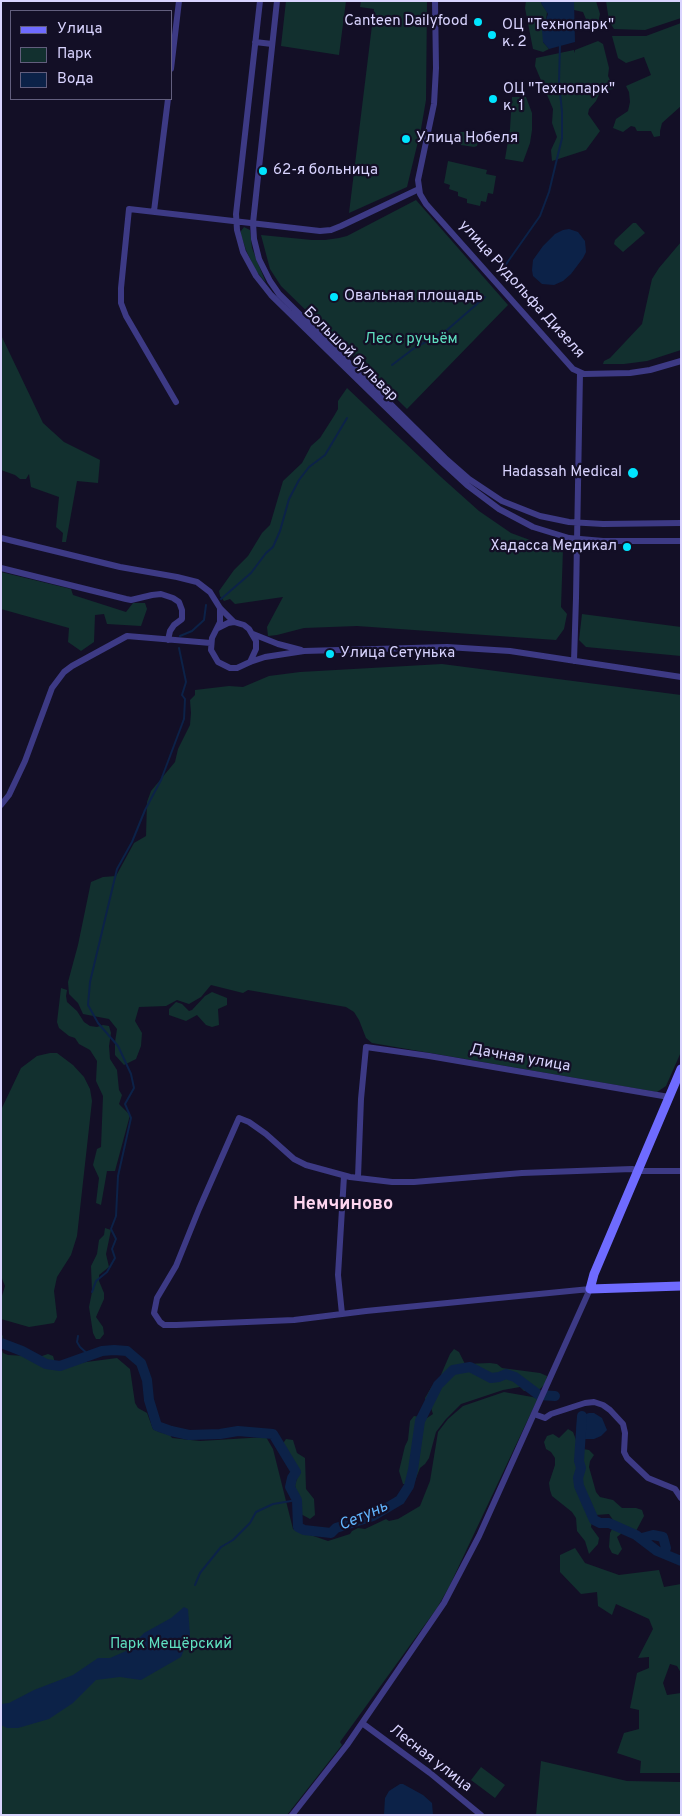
<!DOCTYPE html>
<meta charset="utf-8">
<style>
body{margin:0}
#map{position:relative;width:682px;height:1816px;overflow:hidden;background:#130f26;font-family:Overpass,sans-serif}
canvas{display:block}
.frame{position:absolute;inset:0;border:2px solid #d9d4ff;pointer-events:none}
.legend{position:absolute;left:10px;top:10px;width:162px;height:90px;box-sizing:border-box;background:#130f26;border:1px solid #625e7d;margin:0;padding:6px 9px;list-style:none;font-size:15px;color:#d9d4ff}
.legend li{display:flex;align-items:center;gap:10px;height:25px}
.legend b{width:25px;border:1px solid #625e7d}
</style>
<div id="map">
<canvas width="682" height="1816"></canvas>
<div class="frame"></div>
<ul class="legend">
<li><b style="height:6px;background:#6f6bff"></b>Улица</li>
<li><b style="height:14px;background:#12302f"></b>Парк</li>
<li><b style="height:14px;background:#0c2248"></b>Вода</li>
</ul>
</div>
<script>
const c = document.querySelector('canvas').getContext('2d');
c.lineJoin = 'round';
function fillPath(path, color) { c.fillStyle = color; c.fill(path, 'evenodd'); }
const poly = rows => new Path2D(rows.map(r => 'M' + r).join(''));
function stroke(path, color, width, dash) { c.strokeStyle = color; c.lineWidth = width; c.lineCap = dash ? 'butt' : 'round'; c.setLineDash(dash || []); c.stroke(path); }
function drawText(font, color, halo, rows, align = 'center') {
  c.font = font + ' Overpass,sans-serif'; c.lineWidth = 4.5; c.setLineDash([]); c.textBaseline = 'middle'; c.strokeStyle = halo; c.fillStyle = color; for (const [text, x, y, turn = 0] of rows) {
    c.save(); c.translate(x, y); c.rotate((+turn || 0) * Math.PI / 180); c.textAlign = isNaN(turn) ? turn : align; if (halo) c.strokeText(text, 0, 0); c.fillText(text, 0, 0); c.restore();
  }
}
const green = poly([
 [286,1,346,1,339,55,281,46],
 [361,1,427,1,426,100,421,129,407,187,349,213,374,9,360,7],
 [526,1,542,1,541,3,547,12,543,42,549,49,543,52,533,49,525,8],
 [574,1,596,1,600,14,598,23,590,29,583,12,574,10],
 [606,1,681,1,681,18,645,30,614,29,609,21],
 [681,23,681,106,662,123,660,131,660,136,654,137,651,131,637,131,635,127,631,126,623,132,613,128,616,119,628,111,630,102,629,92,626,86,651,75,644,57,626,63,618,58,612,36,646,36],
 [598,41,603,44,609,68,608,76,613,86,613,89,600,92,596,101,589,109,588,114,600,131,586,150,552,161,551,150,557,137,552,123,553,109,535,66,536,58,574,50,575,53,575,50],
 [512,97,526,97,532,113,532,130,530,143,523,162,505,159,510,129],
 [457,132,486,132,484,141,478,142,477,146,474,147,461,145,460,142,456,142],
 [448,161,487,170,486,174,496,176,493,194,488,193,486,202,481,201,480,206,467,203,467,199,458,196,458,192,449,189,450,185,444,183],
 [416,200,508,305,407,409,281,286,270,269,261,235,312,240,325,240,339,238,347,236],
 [633,223,636,223,645,233,623,252,614,244,615,240],
 [244,227,250,230,252,248,266,283,256,271,246,250,241,235,241,231],
 [681,242,681,350,647,361,624,364,603,364,604,361,610,358,642,324,652,279,659,268],
 [1,335,43,423,64,442,100,460,98,483,77,481,66,542,62,542,63,533,56,527,59,497,31,487,29,474,26,479,20,479,15,475,1,470],
 [347,388,441,477,479,511,511,533,538,543,563,549,561,607,567,614,564,629,556,640,357,626,304,628,277,635,268,636,267,627,283,597,235,604,230,599,224,601,220,596,219,591,234,570,248,556,262,533,270,525,283,481,302,463,311,446,320,438,334,416,338,409,338,401],
 [1,572,71,589,73,595,126,612,133,603,145,603,147,609,141,626,107,624,104,614,95,615,94,642,81,651,68,642,69,628,1,609],
 [582,614,681,627,681,656,586,647,579,640],
 [442,664,681,695,681,1052,666,1086,657,1092,372,1043,366,1038,359,1020,354,1012,346,1007,248,990,243,993,211,985,201,997,189,1004,177,1000,166,1006,139,1007,135,1021,142,1033,141,1046,136,1059,124,1065,115,1055,115,1042,117,1029,109,1019,83,1014,78,1003,69,994,68,982,78,945,91,882,103,877,116,876,134,843,146,836,147,802,151,791,175,762,178,749,190,725,191,713,190,700,195,695,195,690,229,686,243,687,269,676,300,672],
 [61,988,67,990,66,996,67,1002,77,1011,84,1022,90,1026,97,1027,103,1025,109,1026,111,1033,109,1046,110,1059,117,1070,119,1090,122,1095,119,1104,130,1115,115,1171,107,1171,101,1205,96,1203,99,1178,93,1165,97,1149,101,1147,103,1096,96,1081,97,1061,90,1050,79,1044,75,1038,69,1036,59,1028,57,1022],
 [212,992,227,998,227,1005,218,1009,219,1025,212,1027,206,1025,197,1015,186,1021,169,1015,169,1009,176,1002,182,1004,189,1011,192,1010,205,996],
 [50,1053,57,1053,73,1065,84,1077,90,1089,92,1101,77,1236,71,1255,57,1277,54,1291,57,1317,54,1323,29,1327,1,1319,1,1299,5,1286,1,1276,1,1110,21,1068,37,1056],
 [105,1228,111,1230,106,1254,109,1267,99,1275,99,1281,104,1293,104,1299,96,1317,103,1327,104,1334,100,1339,96,1339,93,1333,89,1307,92,1292,91,1266,97,1254,99,1240,104,1235],
 [1,1334,3,1336,1,1347,3,1353,8,1355,26,1356,30,1360,48,1354,53,1356,56,1366,117,1358,130,1369,135,1403,138,1408,147,1413,153,1429,159,1432,170,1435,172,1438,200,1441,266,1437,273,1449,293,1529,328,1541,350,1534,352,1531,358,1528,365,1529,386,1519,389,1521,398,1519,420,1506,430,1481,438,1432,448,1419,463,1406,504,1392,538,1398,449,1587,437,1608,340,1742,342,1745,287,1815,1,1815],
 [454,1349,459,1352,465,1364,490,1363,497,1364,502,1368,540,1373,547,1376,546,1383,537,1392,524,1391,520,1387,503,1390,461,1404,446,1419,436,1432,429,1458,425,1464,420,1468,415,1481,410,1485,403,1484,399,1471,405,1446,408,1440,410,1421,414,1416,427,1418,433,1414,431,1408,426,1404,425,1398,432,1386,440,1377,450,1354],
 [568,1429,573,1432,578,1445,583,1449,589,1450,594,1455,590,1461,589,1467,596,1492,600,1497,613,1500,622,1508,636,1508,642,1510,644,1516,635,1533,622,1533,617,1537,622,1549,618,1555,612,1553,609,1547,610,1533,613,1527,613,1520,609,1514,596,1515,592,1521,591,1527,599,1538,598,1544,589,1554,585,1541,577,1531,576,1518,572,1512,552,1496,550,1490,549,1483,555,1465,555,1458,551,1452,546,1449,544,1442,547,1436,553,1434,559,1438],
 [286,1439,293,1440,297,1453,305,1458,306,1489,314,1499,315,1515,310,1519,299,1513,295,1485,299,1472,282,1445],
 [575,1548,585,1563,619,1575,659,1570,664,1587,681,1584,681,1673,677,1666,670,1664,663,1683,667,1695,681,1693,681,1773,640,1773,641,1761,617,1753,624,1733,639,1729,639,1710,630,1708,637,1673,649,1668,649,1657,638,1658,653,1629,649,1619,616,1604,612,1615,598,1606,597,1592,581,1594,560,1572,560,1555],
 [541,1761,627,1781,681,1782,681,1815,536,1815],
 [481,1767,505,1785,495,1798,471,1780]
]);
const water = poly([
 [542,1,574,1,575,42,549,49,543,42,542,30,548,14,541,3],
 [569,229,578,232,585,241,586,252,583,258,571,274,563,281,554,285,542,284,533,276,532,270,533,260,543,246,555,234,563,230],
 [589,1413,594,1413,602,1418,607,1430,601,1436,594,1439,580,1439,576,1433,577,1421,583,1415],
 [184,1607,188,1609,190,1635,181,1657,141,1680,120,1677,96,1680,73,1703,49,1719,18,1728,7,1728,1,1725,1,1704,9,1703,34,1690,73,1675,98,1658,110,1658,126,1651,144,1633,171,1618],
 [400,1784,403,1784,423,1795,432,1803,433,1815,384,1815,385,1798,389,1791]
]);
const stream = poly([
 [502,270,540,216,549,192,562,138,562,112,559,82,560,44],
 [392,365,413,349,447,330,485,297],
 [221,599,251,573,266,553,273,547,280,531,289,499,299,480,309,467,325,455,347,418],
 [180,636,192,631,204,620,206,605],
 [92,1292,96,1281,107,1272,115,1258,112,1249,116,1239,111,1229,116,1216,118,1176,131,1118,125,1104,134,1088,131,1074,118,1046,98,1023,88,1005,90,982,117,869,132,842,145,810,161,780,184,719,185,699,182,695,186,682,179,648],
 [78,1336,77,1342,80,1347,90,1356],
 [195,1585,200,1573,221,1547,233,1540,250,1523,256,1512,273,1504,297,1500]
]);
const river = poly([
 [1,1343,22,1351,46,1364,60,1366,102,1351,114,1350,127,1351,141,1363,147,1380,149,1400,157,1426,171,1431,189,1435,220,1434,238,1431,273,1434,296,1472,292,1478,290,1487,297,1500,298,1527,304,1530,331,1533,336,1528,373,1516,400,1500,409,1486,413,1470,420,1421,438,1385,453,1370,470,1367,491,1378,499,1377,506,1374,515,1377,539,1395,555,1396],
 [582,1416,579,1461,581,1468,578,1478,579,1486,594,1520,600,1523,609,1523,636,1535,657,1551,681,1561],
 [642,1538,653,1535,663,1537,666,1548,664,1553]
]);
const street = poly([
 [260,1,236,214,237,230,243,252,256,276,271,295,442,462,467,485,499,509,533,527,569,538,603,541,681,541],
 [277,1,253,223,254,239,259,259,270,281,279,294,445,458,469,479,502,501,540,516,569,522,603,524,681,523],
 [435,1,436,68,434,104,418,180,420,194,426,204,573,369,584,374,630,373,650,370,681,361],
 [255,42,272,44],
 [171,69,179,1],
 [154,211,168,99],
 [176,402,126,316,121,303,121,288,129,209,320,231,331,230,341,226,419,189],
 [1,538,120,567,177,577,197,582,210,592,220,608,234,622],
 [1,568,126,599,131,600,152,595,161,594,173,598,179,602,182,610,182,619,174,625,170,631,168,640],
 [220,608,220,622,212,638,211,650,218,662,230,668,237,668,250,662,265,657,304,651,447,647,510,651,681,677],
 [218,628,228,623,234,622,244,625,249,629,256,641,256,649,250,662],
 [253,634,278,644,301,650],
 [574,661,576,598,580,373],
 [1,805,9,795,25,761,52,688,64,672,72,666,127,636,211,643],
 [358,1177,361,1099,366,1047,429,1056,669,1097],
 [590,1289,366,1311,294,1320,176,1325,164,1325,160,1322,154,1313,157,1298,176,1266,199,1209,239,1118,249,1122,266,1134,294,1159,306,1165,350,1177,392,1182,414,1182,522,1173,632,1169,642,1171,681,1171],
 [342,1314,338,1275,344,1176],
 [534,1414,545,1418,551,1414,585,1403,594,1402,603,1405,610,1410,623,1424,625,1433,624,1452,627,1458,648,1478,675,1489,681,1498],
 [362,1723,430,1773,481,1815],
 [292,1815,347,1745,444,1603,479,1536,590,1289]
]);
const secondary = poly([
 [681,1069,594,1274,590,1289,681,1286]
]);
const markers = [
 [478,22,5,"#00e5ff"],
 [492,35,5,"#00e5ff"],
 [493,99,5,"#00e5ff"],
 [406,139,5,"#00e5ff"],
 [263,171,5,"#00e5ff"],
 [334,297,5,"#00e5ff"],
 [633,473,6,"#00e5ff"],
 [627,547,5,"#00e5ff"],
 [330,654,5,"#00e5ff"]
];
const poiNames = [
 ["Canteen Dailyfood",468,22,"right"],
 ["ОЦ \"Технопарк\"",502,26],
 ["к. 2",502,43],
 ["ОЦ \"Технопарк\"",503,90],
 ["к. 1",503,107],
 ["Улица Нобеля",416,139],
 ["62-я больница",273,171],
 ["Овальная площадь",344,297],
 ["Hadassah Medical",622,473,"right"],
 ["Хадасса Медикал",617,547,"right"],
 ["Улица Сетунька",340,654]
];
const streetNames = [
 ["улица Рудольфа Дизеля",521,290,48],
 ["Большой бульвар",350,355,45],
 ["Дачная улица",520,1059,10],
 ["Лесная улица",430,1759,38]
];
const parkNames = [
 ["Лес с ручьём",411,340],
 ["Парк Мещёрский",171,1645]
];
const waterNames = [
 ["Сетунь",364,1517,-24]
];
const quarterNames = [
 ["Немчиново",343,1205]
];
fillPath(green, '#12302f');
fillPath(water, '#0c2248');
stroke(stream, '#0c2248', 2);
stroke(river, '#0c2248', 10);
stroke(street, '#3d3a85', 6);
stroke(secondary, '#6f6bff', 9);
for (const [x, y, r, color] of markers) { const dot = new Path2D(); dot.arc(x, y, r, 0, 2 * Math.PI); c.fillStyle = color; c.fill(dot); stroke(dot, '#130f26', 2); }
drawText('15px', '#d9d4ff', '#130f26', poiNames, 'left');
drawText('15px', '#d9d4ff', '#130f26', streetNames);
drawText('15px', '#5fe0c0', '#130f26', parkNames);
drawText('italic 16px', '#62b6ff', '#130f26', waterNames);
drawText('bold 18px', '#ffd6f0', '#130f26', quarterNames);
</script>
